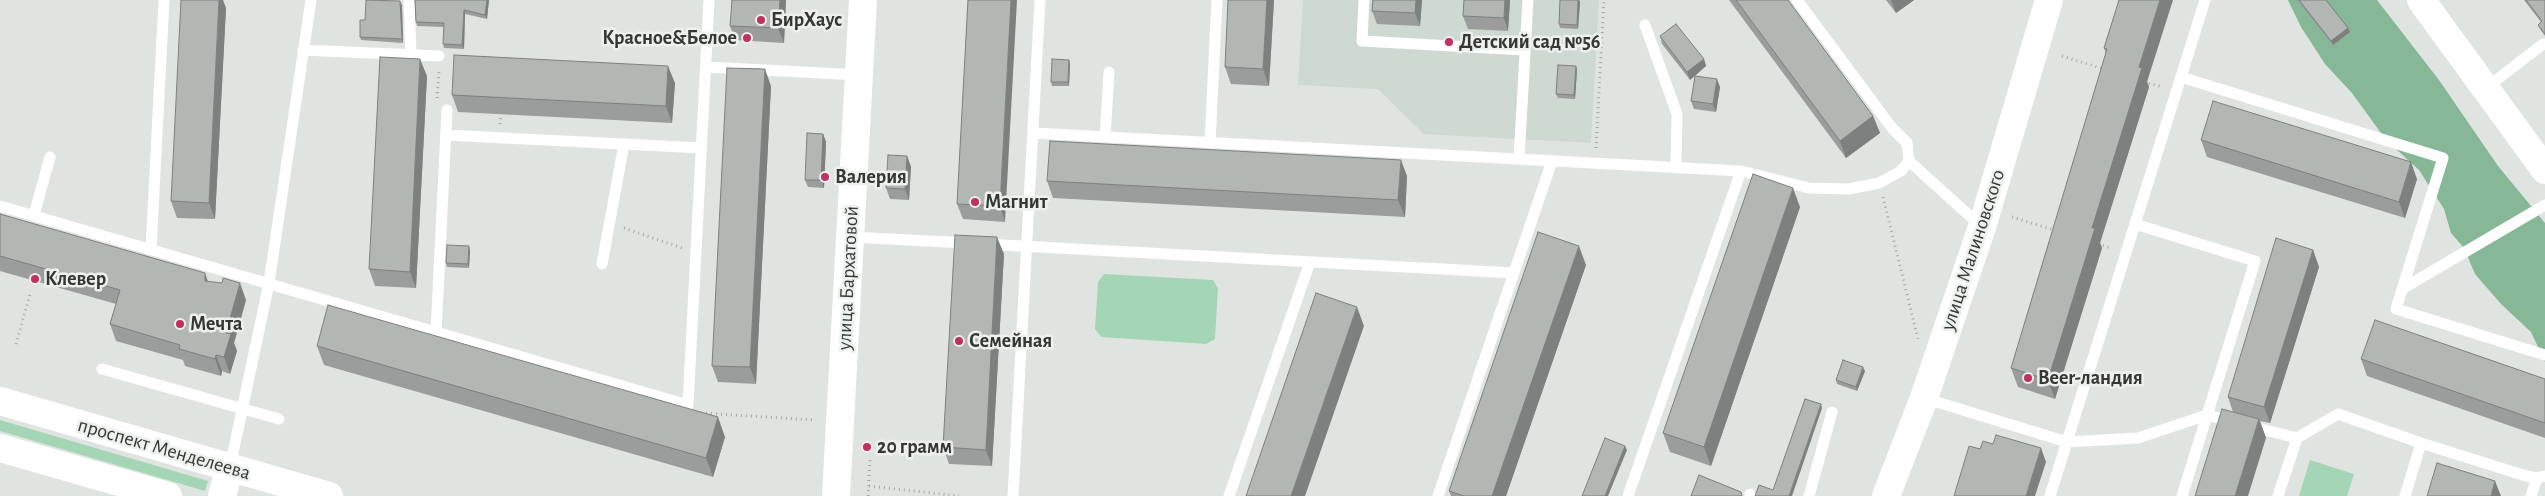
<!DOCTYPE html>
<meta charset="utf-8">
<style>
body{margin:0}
canvas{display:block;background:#e0e4e1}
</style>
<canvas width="2545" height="496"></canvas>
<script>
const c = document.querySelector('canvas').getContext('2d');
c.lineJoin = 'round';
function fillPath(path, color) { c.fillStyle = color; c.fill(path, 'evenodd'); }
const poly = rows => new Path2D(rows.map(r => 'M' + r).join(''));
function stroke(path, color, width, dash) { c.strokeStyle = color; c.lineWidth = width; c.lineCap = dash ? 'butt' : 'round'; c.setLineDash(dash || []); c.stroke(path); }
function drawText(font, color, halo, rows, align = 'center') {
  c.font = font + ' "Alegreya Sans",sans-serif'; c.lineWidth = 5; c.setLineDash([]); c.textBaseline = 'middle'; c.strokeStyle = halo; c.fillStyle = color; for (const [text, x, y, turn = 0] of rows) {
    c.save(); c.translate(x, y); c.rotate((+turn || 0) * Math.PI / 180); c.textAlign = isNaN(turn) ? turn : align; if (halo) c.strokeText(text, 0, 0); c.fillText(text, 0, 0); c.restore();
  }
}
const built = poly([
 [1303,0,1599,0,1591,143,1424,134,1378,89,1298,85]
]);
const green = poly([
 [1104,274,1213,280,1218,288,1215,339,1206,344,1101,337,1095,329,1098,282],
 [0,420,208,481,205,491,0,431],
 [2310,460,2354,474,2347,496,2299,496]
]);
const forest = poly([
 [2288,0,2377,0,2439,80,2498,166,2545,223,2545,362,2531,332,2501,304,2475,274,2464,248,2451,233,2444,209,2419,170,2386,140,2352,93,2325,64,2301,27]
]);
const path = poly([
 [2062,56,2104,69],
 [2144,82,2162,87],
 [437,98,439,72],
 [500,124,501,114],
 [1596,148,1604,0],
 [1883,197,1918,339],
 [2012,217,2057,231],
 [624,228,682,248],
 [2098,244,2111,248],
 [16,344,31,291],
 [701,413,815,420],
 [869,486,959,496],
 [868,496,870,460]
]);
const service = poly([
 [409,0,411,55],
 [1364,0,1362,41,1525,50],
 [1645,25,1677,114,1676,168],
 [303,50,439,56],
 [706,67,859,75],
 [2181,77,2443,158,2396,309,2545,355],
 [2486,88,2543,44],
 [1033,133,1741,171,1809,188,1849,189,1879,183,1901,171,1909,161,1907,143,1892,128,1797,0],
 [446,135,701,148],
 [1105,137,1109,72],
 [1210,143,1217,0],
 [1519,159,1528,0],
 [1909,161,1982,227],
 [0,206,688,405,709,0],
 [34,215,50,157],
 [2135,224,2255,261,2182,496],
 [850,237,968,243],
 [984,244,1514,273],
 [151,249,164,0],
 [602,264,624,144],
 [2402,289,2545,205],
 [436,332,447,110],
 [102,369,279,419],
 [1924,398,2067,442,2138,438,2207,415,2234,422],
 [2249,426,2297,438,2338,414,2421,443,2526,476,2537,478,2545,476],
 [230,467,269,283,311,0],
 [1013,496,1040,0],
 [1229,496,1310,262],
 [1438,496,1552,161],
 [1628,496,1741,171],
 [1750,496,1750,494],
 [1809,496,1832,412],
 [2050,496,2205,0],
 [2278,496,2297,438],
 [2405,496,2421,443],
 [2531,496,2537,478]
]);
const tertiary = poly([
 [836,496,863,0],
 [1886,496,1924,398,1982,227,2049,0]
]);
const secondary = poly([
 [2421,0,2545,170],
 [0,401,329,496],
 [0,448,168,496],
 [222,496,230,467]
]);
const wall = poly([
 [415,0,489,0,487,19,465,14,464,49,444,48,443,44,444,27,417,26,416,22],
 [786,0,784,43,735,40,730,26],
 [968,0,1005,222,963,219,957,204],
 [1228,0,1274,0,1269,86,1231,84,1225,67],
 [1422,0,1420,26,1377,24,1372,11],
 [1510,0,1508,31,1468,29,1463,16],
 [1560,0,1579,0,1580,2,1578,29,1560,28,1559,24],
 [1729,0,1788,0,1873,116,1880,133,1846,158],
 [1886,0,1914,0,1896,13],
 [2119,0,2149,87,2100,243,2102,248,2055,399,2018,387,2011,368,2106,54,2104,48],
 [2297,0,2326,0,2348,28,2350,32,2333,45],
 [2524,0,2545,0,2545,36,2540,29,2538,25,2541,22],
 [402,5,403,43,361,40,360,37,365,20],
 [226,8,215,219,177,218,171,201],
 [1660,36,1704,59,1706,66,1690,80,1662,44],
 [1069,60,1070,64,1069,86,1052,86,1051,82],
 [1576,66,1577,70,1575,99,1558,98,1556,94],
 [427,76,416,288,375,286,369,269],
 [675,83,672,123,458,112,452,95],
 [771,86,756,384,718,382,712,366],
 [1720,87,1716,112,1694,109,1691,101],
 [823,134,826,142,824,188,808,187,805,180],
 [2201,140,2417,179,2405,218,2207,157],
 [907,156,911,167,909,200,890,199,886,188],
 [1407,176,1405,217,1053,198,1047,181],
 [1800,207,1711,466,1670,452,1663,433],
 [0,214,208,282,246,300,234,343,237,351,230,374,222,371,221,376,185,366,183,360,116,341,110,324,116,304,0,271],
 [470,250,469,268,447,267,446,263],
 [2313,250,2319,267,2270,423,2260,421,2266,438,2233,412,2228,397],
 [1004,254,992,466,949,464,943,447],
 [1586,265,1506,496,1451,496,1449,491],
 [317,346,725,437,713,477,324,365],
 [2361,359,2545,379,2545,438,2367,376],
 [1865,371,1857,391,1837,384,1836,380]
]);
const shadedWall = poly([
 [219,0,223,0,226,8,215,219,209,203],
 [487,0,489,0,487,19,485,15],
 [780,0,786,0,784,43,778,28],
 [1011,0,1017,0,1005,222,1000,206],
 [1267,0,1274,0,1269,86,1263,69],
 [1416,0,1422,0,1420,26,1415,13],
 [1505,0,1510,0,1508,31,1504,18],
 [1578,0,1579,0,1580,2,1578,29,1577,25],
 [1891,0,1914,0,1896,13],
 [2160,0,2173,0,2147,82,2149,87,2100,243,2102,248,2055,399,2048,380,2139,67],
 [400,1,402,5,403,43,402,39],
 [464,10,465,14,464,49,462,45],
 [2348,28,2350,32,2333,45,2331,41],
 [420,59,427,76,416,288,410,272],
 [1704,59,1706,66,1690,80,1687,72],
 [1069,60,1070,64,1069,86,1068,82],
 [668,66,675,83,672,123,666,106],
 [1576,66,1577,70,1575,99,1574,95],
 [765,69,771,86,756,384,750,367],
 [1717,79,1720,87,1716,112,1713,104],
 [1873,116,1880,133,1846,158,1840,141],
 [823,134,826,142,824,188,821,180],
 [907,156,911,167,909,200,905,189],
 [1401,160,1407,176,1405,217,1398,200],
 [2411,162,2417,179,2405,218,2399,202],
 [1793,188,1800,207,1711,466,1704,447],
 [997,237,1004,254,992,466,986,450],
 [469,246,470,250,469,268,468,264],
 [1579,246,1586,265,1506,496,1492,496],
 [2313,250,2319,267,2270,423,2264,407],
 [205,273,211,290,205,281],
 [240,283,246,300,234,343,237,351,230,374,224,357,226,333],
 [1357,307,1364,326,1305,496,1291,496],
 [216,355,222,371,221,376,215,359],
 [1863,367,1865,371,1857,391,1856,387],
 [1821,404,1822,408,1792,496,1789,496],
 [718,417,725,437,713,477,706,458],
 [2259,419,2266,438,2248,496,2235,496],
 [1625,446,1627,450,1608,496,1605,496],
 [2041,448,2046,462,2035,496,2026,496],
 [2495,481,2501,496,2491,496]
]);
const building = poly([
 [181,0,219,0,209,203,171,201,181,0],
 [366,0,400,1,402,39,360,37,360,20,365,20,366,0],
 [415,0,487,0,485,15,464,10,462,45,443,44,444,23,416,22,415,0],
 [732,0,780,0,778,28,730,26,732,0],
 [968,0,1011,0,1000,206,957,204,968,0],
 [1228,0,1267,0,1263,69,1225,67,1228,0],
 [1373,0,1416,0,1415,13,1372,11,1373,0],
 [1464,0,1505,0,1504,18,1463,16,1464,0],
 [1560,0,1578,0,1577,25,1559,24,1560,0],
 [1736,0,1788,0,1873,116,1840,141,1736,0],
 [2119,0,2160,0,2139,67,2142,68,2092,228,2095,228,2048,380,2011,368,2107,49,2104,48,2119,0],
 [2299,0,2326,0,2348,28,2331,41,2299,0],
 [2526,0,2545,0,2545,34,2538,25,2542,21,2526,0],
 [1676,24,1704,59,1687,72,1660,36,1676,24],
 [454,55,668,66,666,106,452,95,454,55],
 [380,57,420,59,410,272,369,269,380,57],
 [1052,59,1069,60,1068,82,1051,82,1052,59],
 [1558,65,1576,66,1574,95,1556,94,1558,65],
 [727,68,765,69,750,367,712,366,727,68],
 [1695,76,1717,79,1713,104,1691,101,1695,76],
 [2213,101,2411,162,2399,202,2201,140,2213,101],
 [807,133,823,134,821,180,805,180,807,133],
 [1050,141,1401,160,1398,200,1047,181,1050,141],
 [888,155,907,156,905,189,886,188,888,155],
 [1753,174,1793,188,1704,447,1663,433,1753,174],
 [0,214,205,273,205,281,222,283,223,278,240,283,226,333,231,334,224,357,216,355,215,359,179,349,180,345,110,324,120,290,0,256,0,214],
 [1538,232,1579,246,1492,496,1464,496,1449,491,1538,232],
 [955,235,997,237,986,450,943,447,955,235],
 [2276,238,2313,250,2264,407,2228,397,2276,238],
 [447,245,469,246,468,264,446,263,447,245],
 [1316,293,1357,307,1291,496,1246,496,1316,293],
 [328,305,718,417,706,458,317,346,328,305],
 [2375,320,2545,379,2545,423,2361,359,2375,320],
 [1843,360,1863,367,1856,387,1836,380,1843,360],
 [1805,399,1821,404,1789,496,1755,496,1759,485,1773,490,1805,399],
 [2222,409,2259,419,2235,496,2195,496,2222,409],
 [1996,435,2041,448,2026,496,1954,496,1969,446,1980,449,1983,441,1993,444,1996,435],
 [1605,438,1625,446,1605,496,1582,496,1605,438],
 [2437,463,2495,481,2491,496,2427,496,2437,463],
 [1699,475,1741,492,1742,496,1691,496,1699,475]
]);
const markers = [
 [761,20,5,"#bf3160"],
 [747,38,5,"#bf3160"],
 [1449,42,5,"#bf3160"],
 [825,177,5,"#bf3160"],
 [975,202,5,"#bf3160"],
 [35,279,5,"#bf3160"],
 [180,324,5,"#bf3160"],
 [959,341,5,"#bf3160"],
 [2028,378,5,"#bf3160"],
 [867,447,5,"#bf3160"]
];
const poiNames = [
 ["БирХаус",771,20],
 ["Красное&Белое",737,38,"right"],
 ["Детский сад №56",1459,42],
 ["Валерия",835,177],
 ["Магнит",985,202],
 ["Клевер",45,279],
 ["Мечта",190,324],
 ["Семейная",969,341],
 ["Beer-ландия",2038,378],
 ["20 грамм",877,447]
];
const streetNames = [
 ["улица Малиновского",1973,250,-72],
 ["улица Бархатовой",848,278,-87],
 ["проспект Менделеева",164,449,16]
];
fillPath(built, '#ced9d1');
fillPath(green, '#a4d6b5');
fillPath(forest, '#86b897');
stroke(path, '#a6aaa7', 3, [1, 4]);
stroke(service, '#fff', 11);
stroke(tertiary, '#fff', 28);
stroke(secondary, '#fff', 28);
fillPath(wall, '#9a9d9b');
fillPath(shadedWall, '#7d807e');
fillPath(building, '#b3b7b4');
stroke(building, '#7d807e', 1);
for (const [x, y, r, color] of markers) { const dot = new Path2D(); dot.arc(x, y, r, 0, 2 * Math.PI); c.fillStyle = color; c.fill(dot); stroke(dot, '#edf1ee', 2); }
drawText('bold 20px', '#353735', '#edf1ee', poiNames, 'left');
drawText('20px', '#353735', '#edf1ee', streetNames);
</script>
